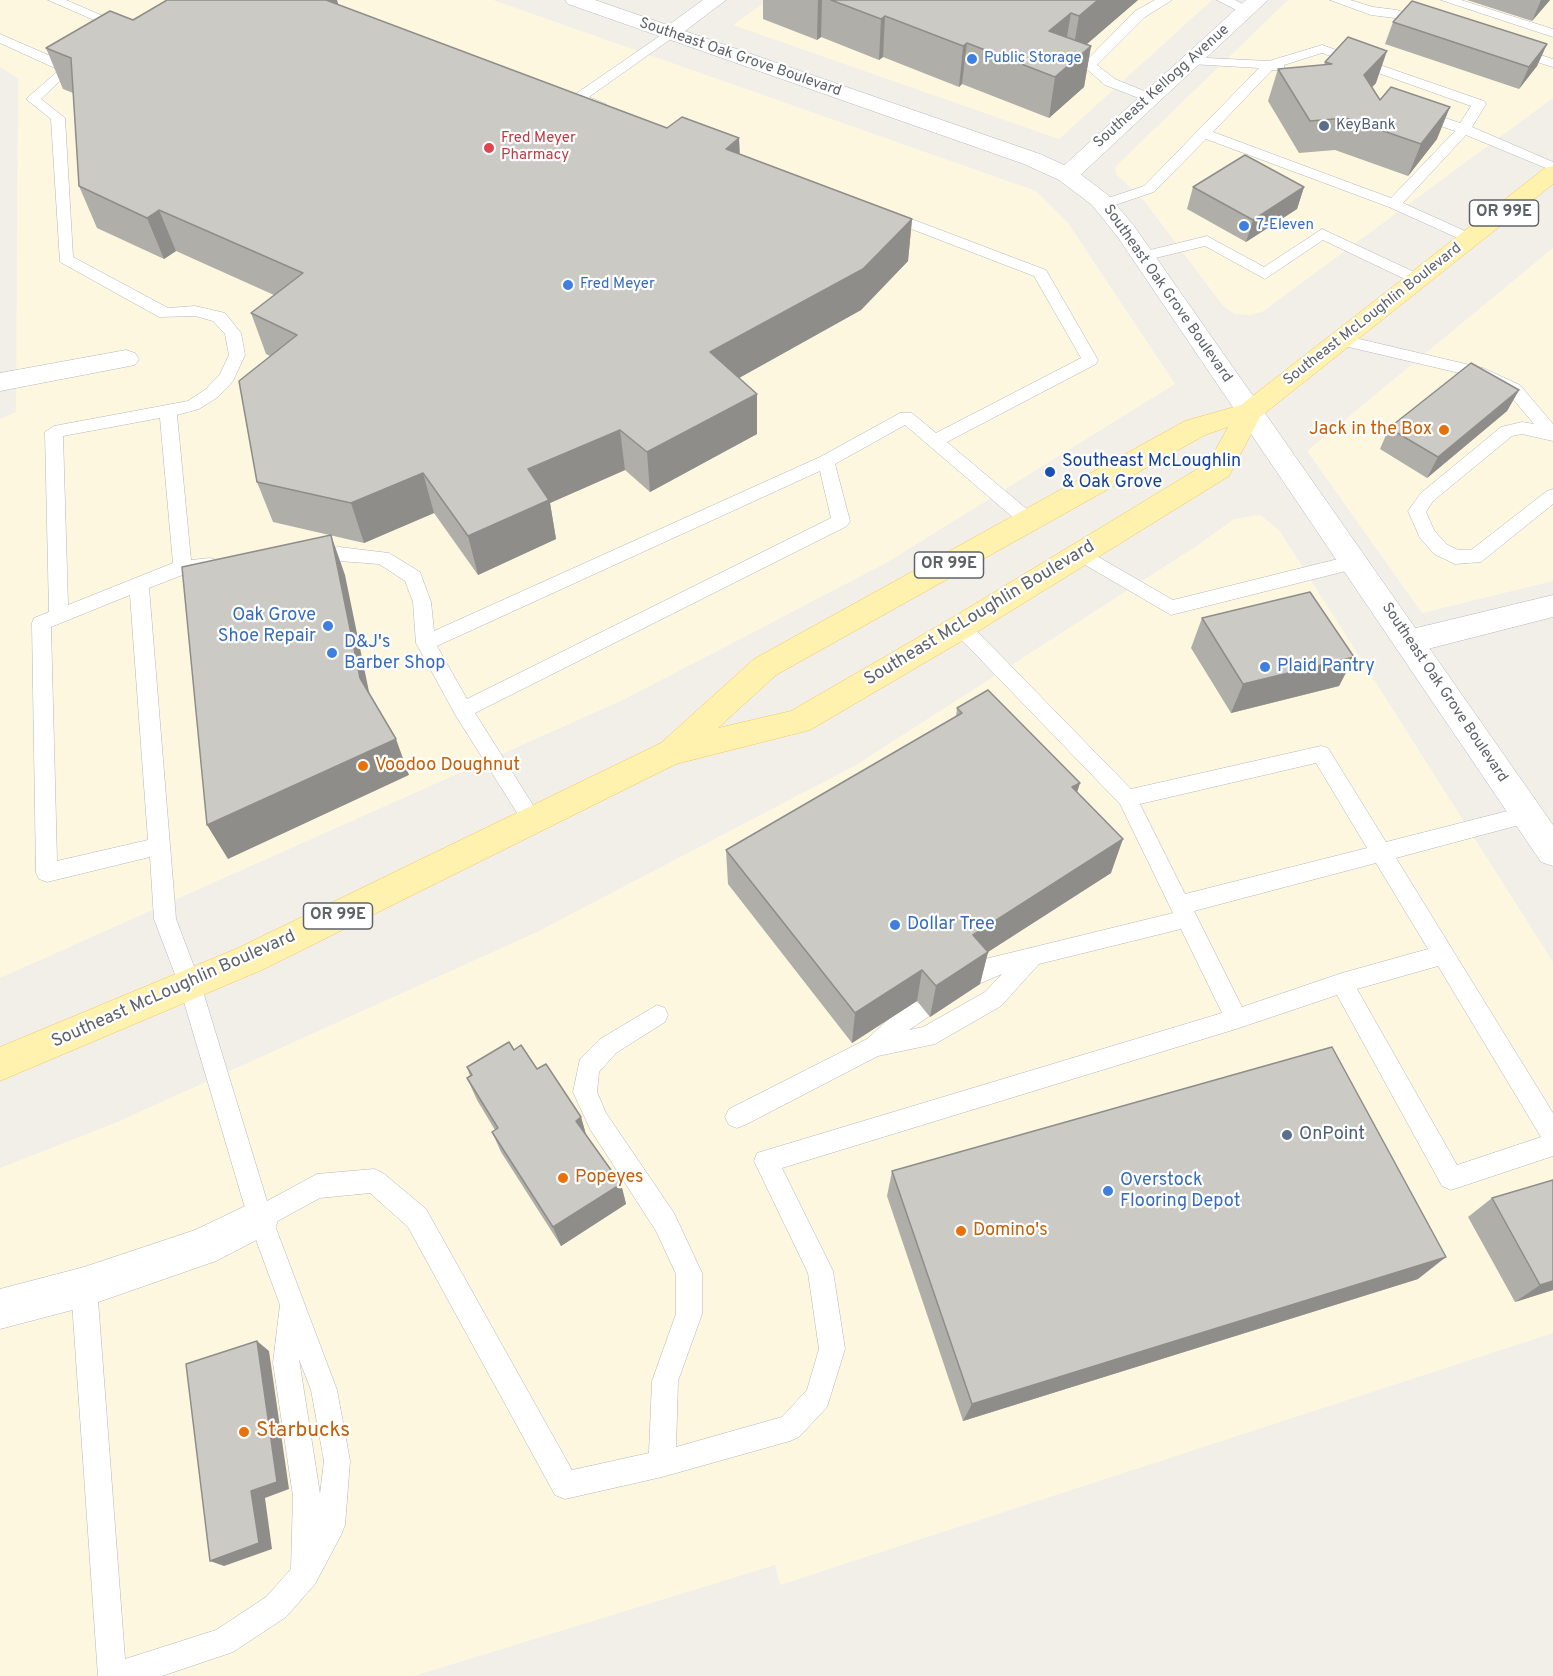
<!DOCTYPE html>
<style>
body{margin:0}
canvas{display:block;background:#f1efe8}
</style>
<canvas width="1553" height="1676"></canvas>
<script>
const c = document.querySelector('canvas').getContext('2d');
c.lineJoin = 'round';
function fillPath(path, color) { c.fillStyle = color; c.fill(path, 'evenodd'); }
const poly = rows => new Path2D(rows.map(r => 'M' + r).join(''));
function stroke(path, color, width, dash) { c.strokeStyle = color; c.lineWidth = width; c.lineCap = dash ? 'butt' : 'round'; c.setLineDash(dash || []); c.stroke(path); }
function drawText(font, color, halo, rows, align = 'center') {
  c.font = font + ' Overpass,sans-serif'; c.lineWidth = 4.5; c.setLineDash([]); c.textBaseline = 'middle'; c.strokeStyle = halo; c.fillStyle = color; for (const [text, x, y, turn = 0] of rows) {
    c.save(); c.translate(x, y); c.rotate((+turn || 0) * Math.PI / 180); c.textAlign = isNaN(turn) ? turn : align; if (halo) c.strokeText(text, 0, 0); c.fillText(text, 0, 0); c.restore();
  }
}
const commercial = poly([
 [0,0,493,0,1036,191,1068,223,1175,384,886,563,625,699,0,978,0,419,16,412,18,78,0,67],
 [768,0,1212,0,1059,139,733,25],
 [1288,0,1553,0,1553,98,1262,312,1250,315,1235,314,1223,306,1145,202,1116,174,1115,167],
 [1553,248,1553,581,1422,613,1307,451],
 [1260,515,1279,530,1553,962,1553,1333,780,1585,775,1565,414,1676,0,1676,0,1168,115,1123,537,932,856,765,1198,545,1234,519]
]);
const lane = poly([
 [48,0,66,0,131,28,124,32,119,31,48,0],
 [1155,0,1172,0,1145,17,1097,65,1115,79,1154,95,1156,98,1149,102,1105,85,1082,65,1135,11,1155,0],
 [1217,0,1235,0,1254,10,1247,14,1242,13,1217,0],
 [1330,0,1350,0,1373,7,1397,10,1433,23,1426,27,1395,18,1371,15,1330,0],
 [1441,0,1461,0,1553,29,1553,37,1441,0],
 [670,29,675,30,675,36,589,97,606,104,606,110,596,110,574,101,574,95,670,29],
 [0,34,69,64,82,58,89,62,61,80,41,99,65,118,73,257,168,308,195,306,225,313,241,333,245,355,233,381,218,397,199,409,177,415,191,560,210,558,217,560,219,565,217,570,185,574,149,588,176,919,201,985,267,1201,317,1174,374,1169,383,1173,426,1209,572,1470,649,1453,652,1381,676,1314,676,1274,656,1231,590,1129,573,1092,580,1059,600,1039,657,1005,665,1008,668,1015,665,1022,616,1053,599,1072,597,1092,606,1113,674,1213,702,1273,702,1314,678,1381,676,1447,782,1417,807,1390,819,1349,808,1273,754,1161,757,1153,1222,1013,1181,929,1039,964,1001,1006,935,1044,878,1056,745,1125,737,1128,729,1125,725,1117,729,1109,867,1039,900,1009,915,1001,923,998,931,1001,934,1008,931,1015,909,1030,923,1027,985,992,1002,974,974,986,966,983,963,976,966,969,981,960,1173,913,1120,804,954,632,951,627,954,622,961,620,968,622,1131,789,1321,746,1328,748,1386,842,1527,806,1534,809,1537,815,1534,821,1396,858,1553,1113,1553,1156,1451,1190,1442,1186,1337,995,1236,1029,782,1168,833,1271,845,1349,827,1407,799,1437,790,1441,662,1477,565,1499,555,1495,408,1227,370,1193,320,1198,274,1223,337,1390,350,1461,345,1525,341,1535,315,1584,286,1617,233,1652,162,1676,98,1676,71,1287,75,1278,84,1274,93,1278,97,1287,125,1659,216,1630,266,1597,291,1569,293,1496,273,1363,280,1305,248,1218,179,985,154,919,150,857,47,882,39,879,36,873,32,623,34,618,49,612,45,432,54,426,188,401,206,389,220,374,229,355,225,334,213,321,195,316,159,317,60,262,51,119,26,99,59,70,0,43,0,34],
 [160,418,173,563,68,605,63,436,160,418],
 [130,595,148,840,57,861,51,627,130,595],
 [1316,763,1367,848,1185,894,1140,804,1316,763],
 [1376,863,1428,949,1342,973,1242,1007,1194,911,1376,863],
 [1438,966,1541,1137,1457,1165,1357,989,1438,966],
 [299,1359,311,1390,324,1461,320,1494,299,1359],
 [1322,45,1484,101,1486,104,1472,127,1553,162,1553,171,1466,135,1403,203,1476,236,1479,239,1476,242,1471,244,1389,207,1206,139,1154,192,1109,207,1099,207,1096,204,1099,201,1144,186,1259,68,1191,64,1184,60,1186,57,1269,61,1322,45],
 [1322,53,1471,106,1460,123,1422,110,1412,110,1412,116,1455,131,1391,198,1213,132,1272,70,1284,71,1284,65,1322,53],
 [1513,46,1553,59,1553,67,1508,53,1508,47,1513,46],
 [885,209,1046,270,1098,360,1096,364,947,442,1035,516,1038,521,1035,526,1023,526,905,425,835,464,850,521,847,526,475,713,543,821,540,827,533,830,526,827,456,716,416,643,413,602,405,581,379,564,339,561,309,564,303,562,300,557,303,552,339,547,389,553,420,572,431,602,434,631,820,457,900,413,912,413,936,433,1081,358,1034,276,880,217,877,214,885,209],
 [820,471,831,518,467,699,437,646,820,471],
 [1322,229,1425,277,1427,280,1425,283,1413,283,1323,240,1265,279,1205,246,1143,261,1135,256,1138,253,1207,236,1264,267,1322,229],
 [1342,335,1483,368,1520,385,1553,424,1553,441,1522,434,1512,436,1433,501,1426,512,1434,530,1446,544,1458,550,1471,550,1547,491,1553,489,1553,504,1481,562,1455,564,1434,554,1420,538,1408,511,1421,493,1501,427,1522,422,1534,424,1508,393,1472,376,1336,344,1334,340,1342,335],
 [1081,547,1173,600,1354,555,1361,557,1363,562,1361,567,1354,569,1171,615,1075,559,1072,554,1075,549,1081,547]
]);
const street = poly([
 [703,0,726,0,677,37,663,37,659,33,663,29,703,0],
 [1246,0,1268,0,1075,180,1059,180,1055,175,1059,170,1246,0],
 [126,350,135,353,139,359,135,365,0,391,0,373,126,350],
 [1553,595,1553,617,1408,654,1397,650,1393,642,1397,634,1408,630,1553,595],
 [260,1199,274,1205,279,1218,274,1231,216,1261,84,1307,0,1329,0,1289,84,1267,195,1230,260,1199]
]);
const secondary = poly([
 [565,0,595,0,1040,154,1075,170,1108,195,1134,226,1553,825,1553,866,1541,862,1117,236,1092,205,1059,180,1024,164,568,4,565,0]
]);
const primary = poly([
 [1553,166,1553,184,1260,417,1229,476,972,635,810,730,676,764,262,970,0,1081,0,1047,238,948,661,743,754,659,1185,421,1241,405,1545,168,1553,166],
 [1228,427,1209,462,950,619,791,711,718,728,776,675,1205,435,1228,427]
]);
const wall = poly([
 [167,0,337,0,338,5,667,128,739,138,740,154,912,219,908,261,861,310,739,378,757,394,757,434,650,492,625,470,550,503,556,539,478,575,434,513,364,543,273,522,257,482,270,356,266,354,251,313,274,295,176,251,164,259,97,228,79,186,73,93,63,89,46,48,133,20],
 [763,0,1138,0,1086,44,1091,46,1084,87,1049,118,962,84,959,87,883,57,879,60,821,37,817,40,763,19],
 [1467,0,1550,0,1532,21],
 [1393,22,1547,44,1537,66,1519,89,1385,44],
 [1325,62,1376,83,1372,87,1380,100,1437,139,1408,176,1335,150,1299,153,1268,101,1278,69,1324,65],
 [1193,187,1304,187,1297,209,1246,242,1187,209],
 [1519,390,1507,411,1427,478,1380,449,1389,428],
 [1202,618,1354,657,1339,686,1231,713,1191,648],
 [957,708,1077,792,1111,873,988,952,980,984,930,1017,917,1001,852,1043,728,884,726,850,956,717],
 [514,1050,537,1069,581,1117,586,1135,621,1184,626,1204,561,1246,501,1152,492,1132,495,1130,477,1100,467,1078,470,1076,467,1067],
 [892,1171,1418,1279,963,1421,887,1196],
 [1492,1198,1553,1290,1515,1302,1468,1217]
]);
const shadedWall = poly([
 [325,0,337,0,345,34],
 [818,0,822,0,821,37,817,40],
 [1098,0,1138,0,1072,57,1079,16],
 [1541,0,1550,0,1532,21],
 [1071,13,1064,54,1049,31],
 [885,16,883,57,879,60,881,19],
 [967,43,962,84,959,87,963,46],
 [1547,44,1537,66,1519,89,1529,67],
 [1091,46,1084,87,1049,118,1055,77],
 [1387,51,1376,83,1353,107,1364,75],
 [1450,107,1437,139,1408,176,1421,144],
 [739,138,740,180,726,149],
 [1304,187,1297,209,1246,242,1253,220],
 [159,210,176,251,164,259,147,218],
 [912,219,908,261,861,310,712,393,710,352],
 [1519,390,1507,411,1427,478,1438,457],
 [757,394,757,434,650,492,647,452],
 [620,430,625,470,550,503,556,539,478,575,468,536,528,469],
 [423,473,434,513,364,543,351,503],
 [331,535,345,575,374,716,360,678],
 [1354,657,1339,686,1231,713,1243,684],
 [396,739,409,775,228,859,207,825],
 [1080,783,1069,818,1072,787],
 [1123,839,1111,873,966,966,973,935],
 [988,952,980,984,930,1017,936,986],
 [922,970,917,1001,852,1043,855,1013],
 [581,1117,587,1138,576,1121],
 [621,1184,626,1204,561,1246,553,1227],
 [1446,1257,1418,1279,963,1421,972,1404],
 [1553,1281,1553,1290,1515,1302,1540,1285],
 [257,1341,269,1351,289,1489,265,1498,272,1549,224,1566,210,1561,251,1491]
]);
const building = poly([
 [167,0,326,0,667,128,682,117,739,138,726,149,912,219,863,269,710,352,757,394,647,452,620,430,528,469,549,500,468,536,423,473,351,503,257,482,239,381,297,335,251,313,303,273,159,210,147,218,79,186,71,58,46,48,110,11,133,20,167,0],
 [831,0,1098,0,1079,16,1071,13,1049,31,1091,46,1055,77,967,43,963,46,885,16,881,19,831,0],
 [1412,1,1547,44,1529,67,1393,22,1412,1],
 [1348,37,1387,51,1364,75,1380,100,1391,87,1450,107,1421,144,1346,118,1310,121,1278,69,1332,64,1325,62,1348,37],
 [1245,155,1304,187,1253,220,1193,187,1245,155],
 [1471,363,1519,390,1438,457,1389,428,1471,363],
 [331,535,360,678,396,739,207,825,182,567,331,535],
 [1310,592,1354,657,1243,684,1202,618,1310,592],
 [988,690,1080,783,1072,787,1123,839,973,935,988,952,936,986,922,970,855,1013,726,850,962,713,957,708,988,690],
 [509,1042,514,1050,521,1045,537,1069,546,1064,581,1117,576,1121,621,1184,553,1227,492,1132,498,1128,467,1078,472,1075,467,1067,509,1042],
 [1332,1047,1446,1257,972,1404,892,1171,1332,1047],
 [1553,1180,1553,1281,1540,1285,1492,1198,1553,1180],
 [257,1341,277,1482,251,1491,259,1543,210,1561,186,1364,257,1341]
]);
const markers = [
 [972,59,6,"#3f7fe0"],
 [1324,126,6,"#5c6f8a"],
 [489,148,6,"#e0444e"],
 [1244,226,6,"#3f7fe0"],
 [568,285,6,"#3f7fe0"],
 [1444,430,6,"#e8710a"],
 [1050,472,6,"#1a4fb4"],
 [328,626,6,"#3f7fe0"],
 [332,653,6,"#3f7fe0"],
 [1265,667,6,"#3f7fe0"],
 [363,766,6,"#e8710a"],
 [895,925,6,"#3f7fe0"],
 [1287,1135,6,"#5c6f8a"],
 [563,1178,6,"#e8710a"],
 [1108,1191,6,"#3f7fe0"],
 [961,1231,6,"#e8710a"],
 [244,1432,6,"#e8710a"]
];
const farStreetnames = [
 ["Southeast Oak Grove Boulevard",740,58,19],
 ["Southeast Kellogg Avenue",1162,87,-42],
 ["Southeast Oak Grove Boulevard",1167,294,55],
 ["Southeast McLoughlin Boulevard",1373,315,-38],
 ["Southeast Oak Grove Boulevard",1444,693,56]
];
const farShopnames = [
 ["Public Storage",984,59],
 ["7-Eleven",1256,226],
 ["Fred Meyer",580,285]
];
const farServicenames = [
 ["KeyBank",1336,126]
];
const farHealthnames = [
 ["Fred Meyer",501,139],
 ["Pharmacy",501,156]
];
const shields = [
 [1504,213,69],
 [949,565,69],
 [338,916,69]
];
const shieldNames = [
 ["OR 99E",1504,213],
 ["OR 99E",949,565],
 ["OR 99E",338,916]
];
const foodNames = [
 ["Jack in the Box",1432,430,"right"],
 ["Voodoo Doughnut",375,766],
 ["Popeyes",575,1178],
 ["Domino's",973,1231]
];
const transitNames = [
 ["Southeast McLoughlin",1062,462],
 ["& Oak Grove",1062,483]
];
const streetNames = [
 ["Southeast McLoughlin Boulevard",980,614,-31],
 ["Southeast McLoughlin Boulevard",174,990,-24]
];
const shopNames = [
 ["Oak Grove",316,616,"right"],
 ["Shoe Repair",316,637,"right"],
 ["D&J's",344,643],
 ["Barber Shop",344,664],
 ["Plaid Pantry",1277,667],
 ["Dollar Tree",907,925],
 ["Overstock",1120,1181],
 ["Flooring Depot",1120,1202]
];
const serviceNames = [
 ["OnPoint",1299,1135]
];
const nearFoodnames = [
 ["Starbucks",256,1432]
];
fillPath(commercial, '#fef7e0');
stroke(lane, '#b5b8bc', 1);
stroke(street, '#b5b8bc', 1);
stroke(secondary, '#b6babf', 1);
stroke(primary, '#f2c960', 1);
fillPath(lane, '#fff');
fillPath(street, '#fff');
fillPath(secondary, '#fff');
fillPath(primary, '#fff2af');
fillPath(wall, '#afaea9');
fillPath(shadedWall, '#8f8d8a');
fillPath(building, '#cccac5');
stroke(building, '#8f8d8a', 1.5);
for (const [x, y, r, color] of markers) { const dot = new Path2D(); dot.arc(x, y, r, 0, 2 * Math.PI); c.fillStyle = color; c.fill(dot); stroke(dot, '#fff', 2); }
drawText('15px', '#5f6368', '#fff', farStreetnames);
drawText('15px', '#366cbe', '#fff', farShopnames, 'left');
drawText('15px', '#4e5e75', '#fff', farServicenames, 'left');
drawText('15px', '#be3a42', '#fff', farHealthnames, 'left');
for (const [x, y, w] of shields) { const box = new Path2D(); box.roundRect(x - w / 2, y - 13, w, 26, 4.5); c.fillStyle = '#fff'; c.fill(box); stroke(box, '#5f6368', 1.5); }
drawText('bold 16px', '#5f6368', null, shieldNames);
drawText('18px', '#c56008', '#fff', foodNames, 'left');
drawText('18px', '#164399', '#fff', transitNames, 'left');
drawText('18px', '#5f6368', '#fff', streetNames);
drawText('18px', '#366cbe', '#fff', shopNames, 'left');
drawText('18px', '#4e5e75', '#fff', serviceNames, 'left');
drawText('21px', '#c56008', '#fff', nearFoodnames, 'left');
</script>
